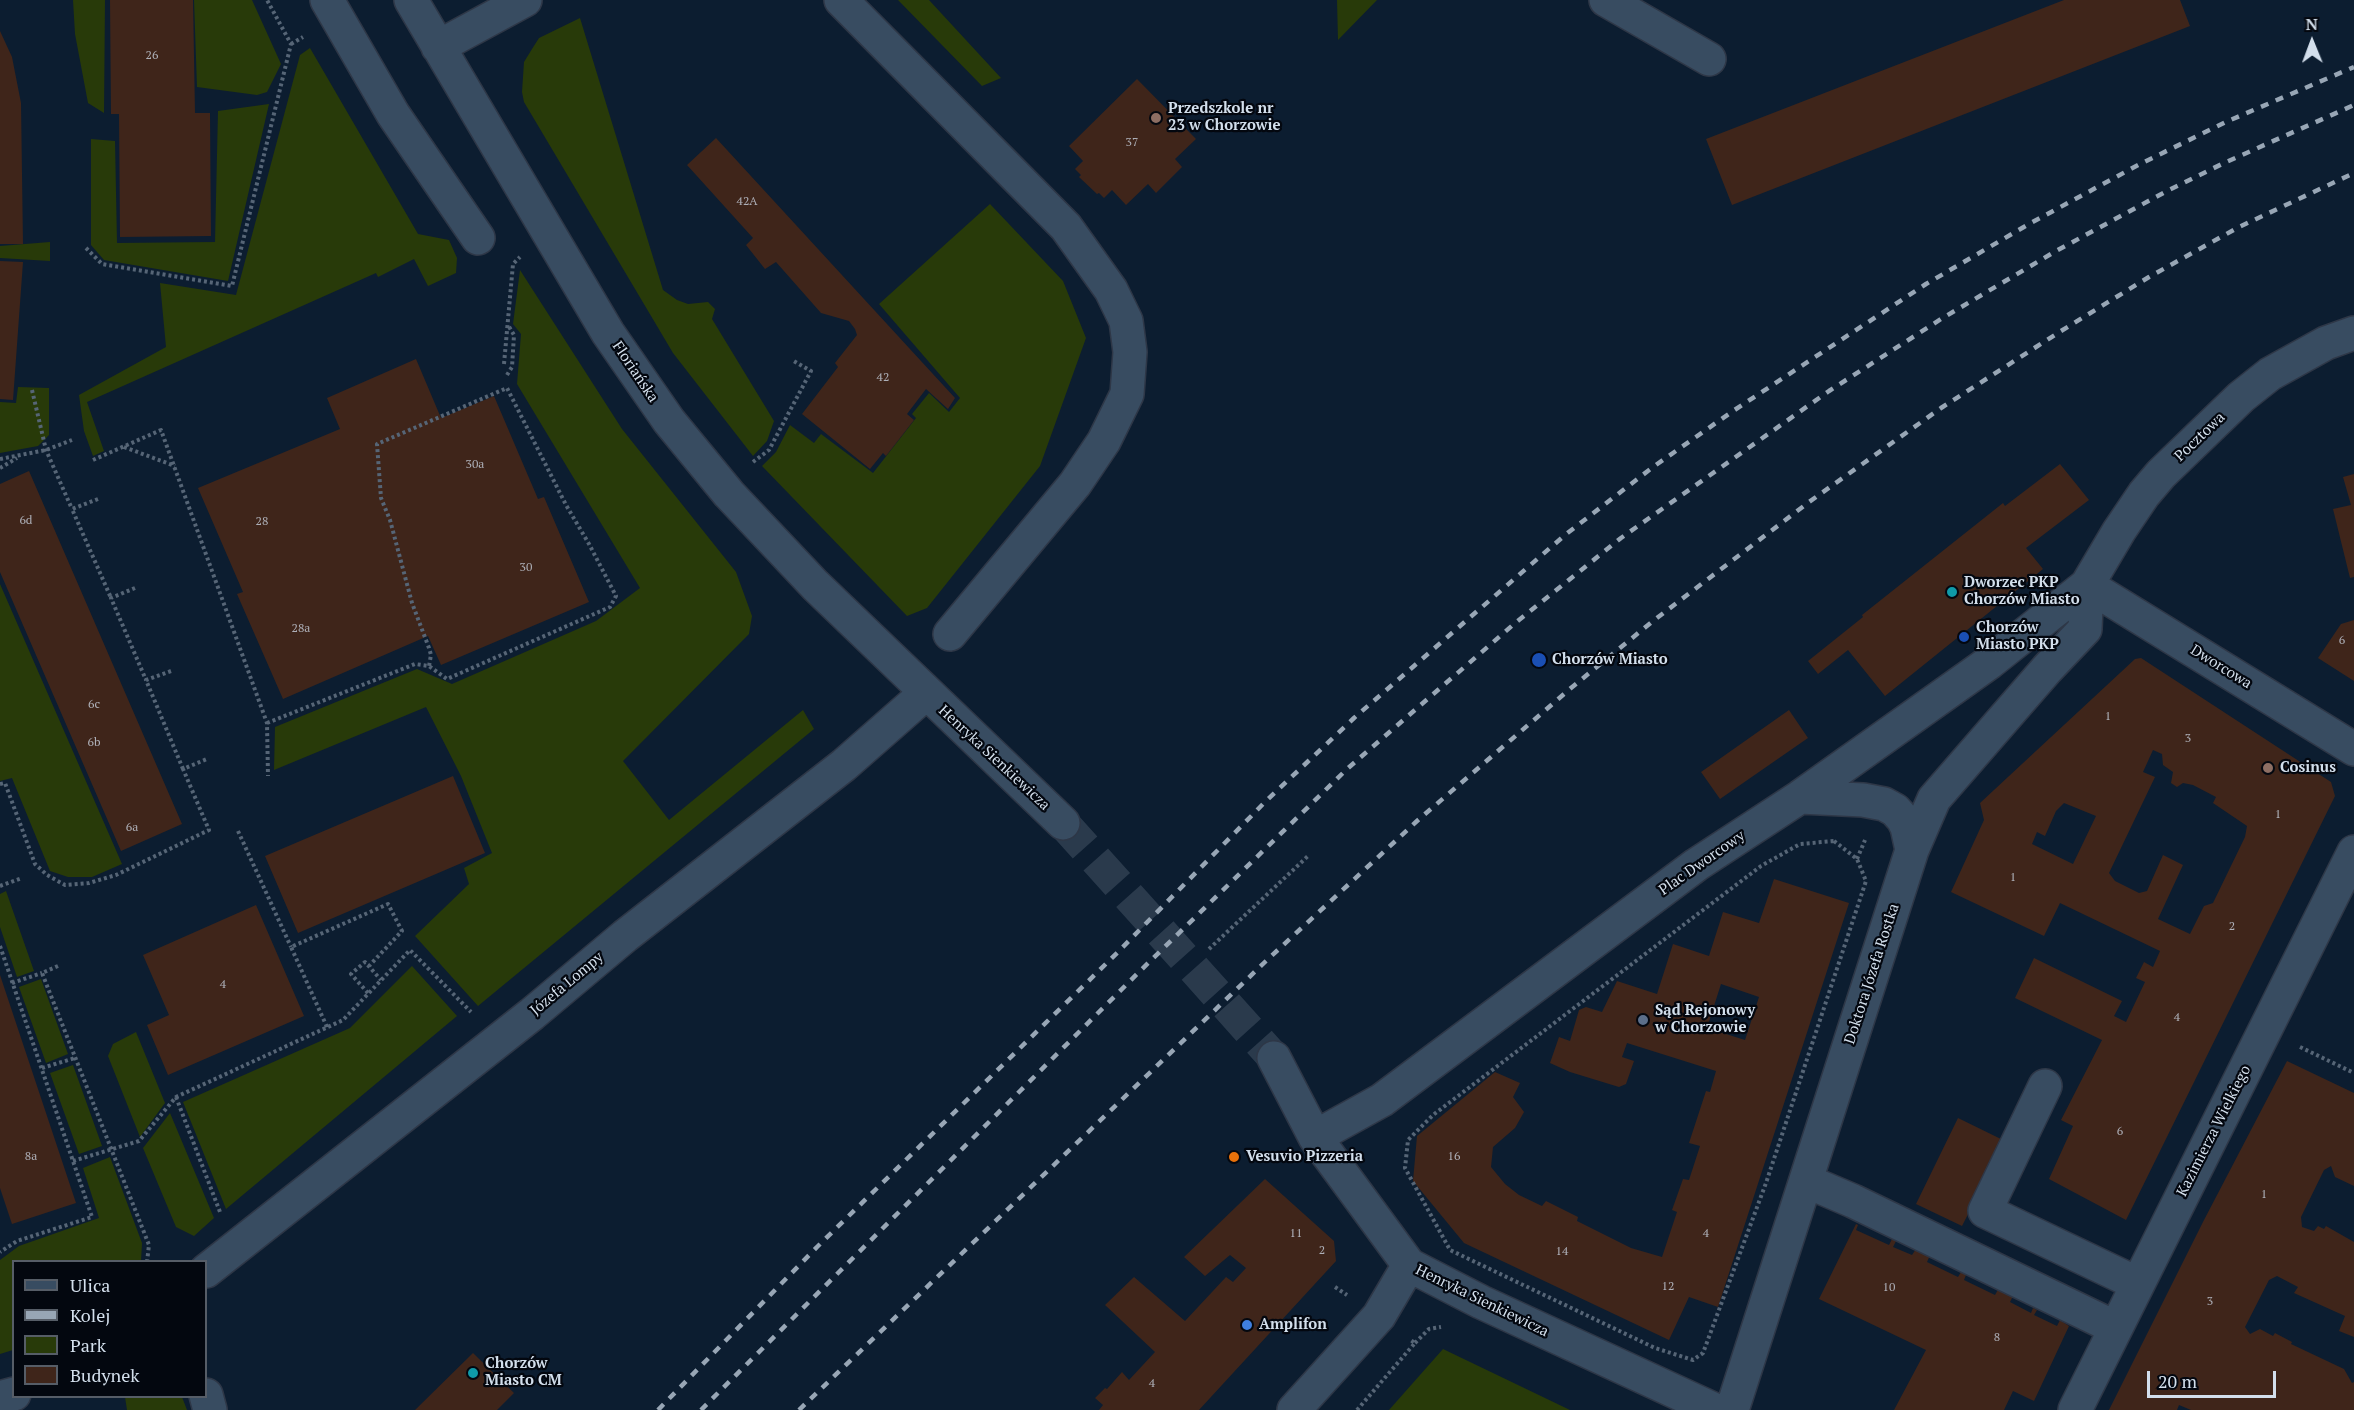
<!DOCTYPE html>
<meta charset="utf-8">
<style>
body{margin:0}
#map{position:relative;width:2354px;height:1410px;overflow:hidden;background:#0c1d30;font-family:"PT Serif",serif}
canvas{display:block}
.legend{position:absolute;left:12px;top:1260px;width:195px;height:138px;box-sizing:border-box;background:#03070f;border:2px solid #565d67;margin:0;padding:8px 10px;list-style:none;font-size:18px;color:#d3dfec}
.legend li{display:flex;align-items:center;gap:12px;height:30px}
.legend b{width:30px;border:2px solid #565d67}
.north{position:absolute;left:2282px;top:12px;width:60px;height:60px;-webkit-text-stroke:4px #03070f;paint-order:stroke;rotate:359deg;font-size:16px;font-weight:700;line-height:24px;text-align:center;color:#d3dfec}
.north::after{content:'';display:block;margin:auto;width:21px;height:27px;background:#d3dfec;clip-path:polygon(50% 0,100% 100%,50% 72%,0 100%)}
.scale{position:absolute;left:2147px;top:1371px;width:129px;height:27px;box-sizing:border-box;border:3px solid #d3dfec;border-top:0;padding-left:8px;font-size:18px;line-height:21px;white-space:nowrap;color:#d3dfec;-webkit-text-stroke:4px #03070f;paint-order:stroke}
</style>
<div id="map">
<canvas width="2354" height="1410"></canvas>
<ul class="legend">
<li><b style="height:8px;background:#384c61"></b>Ulica</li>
<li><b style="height:8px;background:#98a6b5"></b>Kolej</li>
<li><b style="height:16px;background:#283a09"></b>Park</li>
<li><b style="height:16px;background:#3f251a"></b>Budynek</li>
</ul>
<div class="north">N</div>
<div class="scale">20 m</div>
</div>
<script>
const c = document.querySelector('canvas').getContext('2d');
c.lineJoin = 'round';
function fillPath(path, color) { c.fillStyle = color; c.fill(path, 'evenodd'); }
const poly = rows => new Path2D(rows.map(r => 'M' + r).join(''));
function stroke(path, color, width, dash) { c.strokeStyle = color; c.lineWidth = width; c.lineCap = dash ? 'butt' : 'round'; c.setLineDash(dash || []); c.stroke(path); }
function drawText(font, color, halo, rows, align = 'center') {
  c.font = font + ' "PT Serif",serif'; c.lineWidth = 4.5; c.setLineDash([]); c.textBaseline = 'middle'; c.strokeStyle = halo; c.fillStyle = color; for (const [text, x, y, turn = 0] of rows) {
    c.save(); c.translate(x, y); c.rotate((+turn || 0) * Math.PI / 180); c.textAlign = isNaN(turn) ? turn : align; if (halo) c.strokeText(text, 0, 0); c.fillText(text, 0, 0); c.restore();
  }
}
const green = poly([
 [73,0,105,0,104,113,88,103,75,34],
 [194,0,252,0,281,64,267,92,257,95,197,87],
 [898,0,929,0,1001,78,982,86],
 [1337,0,1377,0,1338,40],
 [580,18,663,290,677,300,688,304,708,302,715,309,712,319,774,421,767,441,753,456,673,353,524,102,522,92,524,62,532,49,539,38],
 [310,48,418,234,449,240,457,258,456,273,428,286,414,259,378,277,376,273,87,402,104,451,93,456,84,431,79,395,166,347,160,283,236,295,300,55],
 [269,104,228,281,104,260,91,245,91,139,115,141,117,243,215,242,218,111],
 [990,204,1063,281,1086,338,1040,466,927,608,907,616,762,466,776,452,790,425,814,443,821,434,873,473,916,418,912,414,929,393,949,412,960,398,879,304],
 [50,242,50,261,0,258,0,246],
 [520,270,622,429,736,572,752,616,749,634,623,761,669,820,803,710,814,729,478,1006,415,936,469,884,464,868,492,853,461,776,426,707,274,770,275,727,417,669,452,684,596,621,640,588,517,384,521,334,513,324],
 [18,387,49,388,49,435,38,446,0,453,0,402,16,403],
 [0,584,122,864,92,877,68,877,50,871,12,778,0,781],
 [6,891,34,971,17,977,0,927,0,894],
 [412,966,457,1016,226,1209,183,1102,350,1028],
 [41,979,68,1054,46,1063,19,987],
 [136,1032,165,1103,140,1137,108,1056,113,1044],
 [73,1065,102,1146,79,1154,50,1073],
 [170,1113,214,1218,194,1236,176,1227,143,1148],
 [110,1157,142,1243,141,1261,14,1262,13,1350,0,1354,0,1260,19,1246,99,1218,83,1168],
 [1443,1349,1570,1410,1389,1410],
 [125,1397,182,1397,187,1410,127,1410]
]);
const building = poly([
 [110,0,193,0,195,113,210,113,211,236,120,237,119,114,111,114],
 [2064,0,2180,0,2190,26,1732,205,1706,139],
 [0,31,12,57,21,103,23,244,0,244],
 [1137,79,1196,139,1175,159,1182,167,1156,193,1148,184,1126,205,1112,190,1104,198,1099,193,1097,194,1079,177,1081,175,1075,169,1083,161,1069,146],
 [716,138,955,398,948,409,926,389,907,414,914,420,886,456,883,453,870,469,802,414,838,367,835,363,857,335,855,329,849,321,821,313,776,262,765,269,746,245,753,238,687,165],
 [0,261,23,262,13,400,0,399],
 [416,359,441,418,494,396,538,499,544,497,589,602,441,665,428,636,283,699,237,594,243,592,198,488,340,429,327,398],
 [2060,464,2089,500,2026,548,2043,569,1885,696,1848,650,1818,674,1808,661,1863,617,1862,615,2003,503,2005,506],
 [29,471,182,824,121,851,0,572,0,484],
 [2354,474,2354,577,2350,578,2333,509,2351,505,2343,477],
 [2354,620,2354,681,2318,658,2341,624],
 [2141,658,2331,782,2335,796,2126,1220,2049,1179,2073,1126,2061,1120,2102,1040,2015,998,2034,958,2122,1001,2114,1016,2126,1022,2145,982,2136,978,2144,962,2153,967,2160,951,2060,903,2044,936,1951,892,1984,820,1980,803,2135,659],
 [2153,750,2162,754,2163,765,2173,772,2171,783,2177,787,2183,783,2193,785,2216,797,2213,803,2247,826,2245,837,2213,903,2204,906,2190,934,2158,919,2183,865,2163,855,2147,891,2139,893,2115,881,2109,873,2155,777,2143,772],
 [2064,803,2096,816,2073,864,2032,844,2037,832,2045,836,2056,811],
 [1789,710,1808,738,1720,799,1701,772],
 [453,776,485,853,298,933,265,856],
 [1774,879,1849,903,1718,1307,1689,1297,1669,1340,1464,1243,1413,1181,1417,1136,1495,1072,1520,1083,1513,1097,1524,1112,1515,1128,1493,1147,1491,1167,1505,1184,1519,1195,1542,1206,1546,1201,1578,1217,1577,1221,1631,1248,1662,1257,1677,1212,1672,1210,1683,1179,1689,1180,1700,1146,1689,1143,1706,1091,1710,1092,1716,1071,1627,1043,1622,1057,1634,1061,1626,1084,1619,1087,1570,1072,1550,1063,1559,1037,1570,1041,1579,1010,1586,1007,1602,1012,1617,981,1657,994,1673,944,1709,956,1723,912,1759,923],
 [1721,984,1759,997,1745,1040,1707,1028],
 [256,905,304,1016,168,1075,147,1025,169,1015,143,955],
 [0,975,76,1203,12,1224,0,1188],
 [2287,1061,2354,1093,2354,1186,2335,1177,2331,1166,2324,1170,2301,1217,2302,1227,2314,1231,2318,1226,2324,1229,2326,1226,2354,1242,2354,1337,2339,1331,2345,1316,2294,1293,2298,1287,2277,1276,2269,1280,2245,1327,2250,1334,2260,1329,2273,1336,2275,1333,2292,1342,2291,1344,2344,1369,2352,1383,2354,1382,2354,1410,2191,1410,2179,1405,2177,1410,2109,1410,2204,1220],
 [1958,1118,2005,1141,1962,1226,1916,1204],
 [1265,1179,1334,1241,1336,1261,1199,1410,1099,1410,1103,1405,1095,1398,1105,1388,1107,1389,1122,1372,1129,1380,1155,1352,1105,1305,1134,1277,1185,1321,1226,1277,1233,1282,1246,1268,1230,1255,1205,1276,1184,1257],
 [1856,1224,1858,1225,1856,1230,1889,1245,1892,1239,1896,1241,1893,1247,1912,1255,1918,1246,1931,1253,1927,1262,1958,1277,1961,1272,1966,1275,1964,1280,1995,1295,2000,1286,2014,1294,2010,1302,2031,1313,2033,1308,2037,1310,2034,1315,2057,1326,2060,1320,2069,1326,2034,1401,2013,1391,2004,1410,1894,1410,1926,1350,1819,1299],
 [473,1353,514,1393,497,1410,415,1410]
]);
const minorTunnel = poly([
 [1063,823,1274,1058]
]);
const path = poly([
 [291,44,303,37],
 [86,248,102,264,232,286,291,44,267,0],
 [504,364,513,264,520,257],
 [507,375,512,367,514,335,508,325],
 [32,390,46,450,72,509],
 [124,447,175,466],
 [0,459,46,450,72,440],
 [93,460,161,430,267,723,268,776],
 [753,462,769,450,811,371,792,360],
 [0,468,17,458],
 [98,499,72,509,111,598],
 [135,588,111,598,146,680],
 [171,671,146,680,183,769],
 [267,723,415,664,429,666,447,679,610,607,616,596,589,544,566,505,507,388,377,444,381,498,390,520,412,603,429,648,431,655,429,666],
 [0,784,5,783,35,864,47,875,65,885,89,883,116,875,209,830,183,769,207,759],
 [238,831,291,947],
 [1834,841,1857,859,1866,881,1766,1183,1703,1353,1693,1360,1655,1348,1450,1250,1405,1168,1408,1140,1433,1115,1761,866,1800,844,1834,841],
 [1857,859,1865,840],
 [0,886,22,878],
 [0,946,92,1217,17,1241,0,1252],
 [1209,949,1308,856],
 [58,966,42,973,149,1245,147,1262],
 [12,983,42,973],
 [368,993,351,974,365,962,381,980],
 [327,1027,291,947,388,904,402,931,369,966],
 [2300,1047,2354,1073],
 [42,1068,75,1058],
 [176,1097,220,1212],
 [73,1161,139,1141,176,1097,343,1020,410,950,471,1012],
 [1335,1287,1347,1295],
 [1415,1343,1429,1329,1441,1327],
 [1357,1410,1415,1343,1409,1339]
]);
const minor = poly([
 [327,0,393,114,478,238],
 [411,0,608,333,669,421,729,494,815,585,1063,823],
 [841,0,1066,227,1111,290,1126,321,1130,352,1127,394,1104,441,1075,484,950,634],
 [1606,0,1709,59],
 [438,47,525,0],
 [2087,585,2354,749],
 [1800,797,1863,800,1884,804,1895,810,1903,819,1907,827,1912,850],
 [1274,1058,1315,1137,1409,1265,1481,1302,1715,1410],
 [2045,1086,1985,1211,2138,1284],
 [1315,1137,1382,1100,1696,865,1800,797,1990,662,2087,585,2119,531,2144,494,2161,474,2241,397,2270,374,2326,343,2354,333],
 [1806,1181,1853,1201,2116,1328],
 [206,1271,532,1014,625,936,844,765,926,693],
 [206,1395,210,1410],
 [0,1398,14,1394],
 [1294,1410,1379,1316,1409,1265],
 [1732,1410,1912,850,1934,799,2047,669,2085,629,2087,585],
 [2075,1410,2354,852]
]);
const rail = poly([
 [658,1410,817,1247,1118,952,1265,802,1354,718,1565,535,1653,467,1733,411,1926,284,2029,224,2140,164,2228,121,2354,67],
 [701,1410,1138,973,1347,769,1514,624,1621,538,1829,391,1941,319,2056,251,2167,191,2224,163,2354,105],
 [799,1410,1266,961,1417,821,1571,688,1653,621,1809,502,1941,408,2061,331,2149,277,2239,227,2354,173]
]);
const markers = [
 [1156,118,6,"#8d6e63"],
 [1952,592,6,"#0f9aa8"],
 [1964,637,6,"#1a4fb4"],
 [1539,660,8,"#1a4fb4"],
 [2268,768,6,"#8d6e63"],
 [1643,1020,6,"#5c6f8a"],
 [1234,1157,6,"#e8710a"],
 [1247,1325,6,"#3f7fe0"],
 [473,1373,6,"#0f9aa8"]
];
const numberNames = [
 ["26",152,56],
 ["37",1132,143],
 ["42A",747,202],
 ["42",883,378],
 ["30a",475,465],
 ["6d",26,521],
 ["28",262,522],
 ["30",526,568],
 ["28a",301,629],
 ["6",2342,641],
 ["6c",94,705],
 ["1",2108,717],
 ["3",2188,739],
 ["6b",94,743],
 ["1",2278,815],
 ["6a",132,828],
 ["1",2013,878],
 ["2",2232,927],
 ["4",223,985],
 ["4",2177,1018],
 ["6",2120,1132],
 ["8a",31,1157],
 ["16",1454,1157],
 ["1",2264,1195],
 ["11",1296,1234],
 ["4",1706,1234],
 ["2",1322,1251],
 ["14",1562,1252],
 ["12",1668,1287],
 ["10",1889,1288],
 ["3",2210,1302],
 ["8",1997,1338],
 ["4",1152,1384]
];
const poiNames = [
 ["Przedszkole nr",1168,109],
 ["23 w Chorzowie",1168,126],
 ["Dworzec PKP",1964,583],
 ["Chorzów Miasto",1964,600],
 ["Chorzów",1976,628],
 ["Miasto PKP",1976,645],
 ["Chorzów Miasto",1552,660],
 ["Cosinus",2280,768],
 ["Sąd Rejonowy",1655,1011],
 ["w Chorzowie",1655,1028],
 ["Vesuvio Pizzeria",1246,1157],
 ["Amplifon",1259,1325],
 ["Chorzów",485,1364],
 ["Miasto CM",485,1381]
];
const streetNames = [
 ["Floriańska",635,372,56],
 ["Pocztowa",2200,437,-44],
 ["Dworcowa",2221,667,32],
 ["Henryka Sienkiewicza",994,758,43],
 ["Plac Dworcowy",1702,863,-35],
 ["Doktora Józefa Rostka",1872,974,-72],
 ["Józefa Lompy",567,984,-40],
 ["Kazimierza Wielkiego",2214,1131,-63],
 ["Henryka Sienkiewicza",1482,1301,26]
];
fillPath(green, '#283a09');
fillPath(building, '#3f251a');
stroke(minorTunnel, '#2a3a4c', 33, [33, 16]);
stroke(minor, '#2e3747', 36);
stroke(path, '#566576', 4, [3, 3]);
stroke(minor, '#384c61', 33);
stroke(rail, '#98a6b5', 4.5, [8, 8]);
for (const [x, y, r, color] of markers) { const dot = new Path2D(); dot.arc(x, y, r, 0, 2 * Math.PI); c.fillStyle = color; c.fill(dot); stroke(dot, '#03070f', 2); }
drawText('12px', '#aeb0b8', null, numberNames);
drawText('bold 15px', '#d3dfec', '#03070f', poiNames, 'left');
drawText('15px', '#d3dfec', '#03070f', streetNames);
</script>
